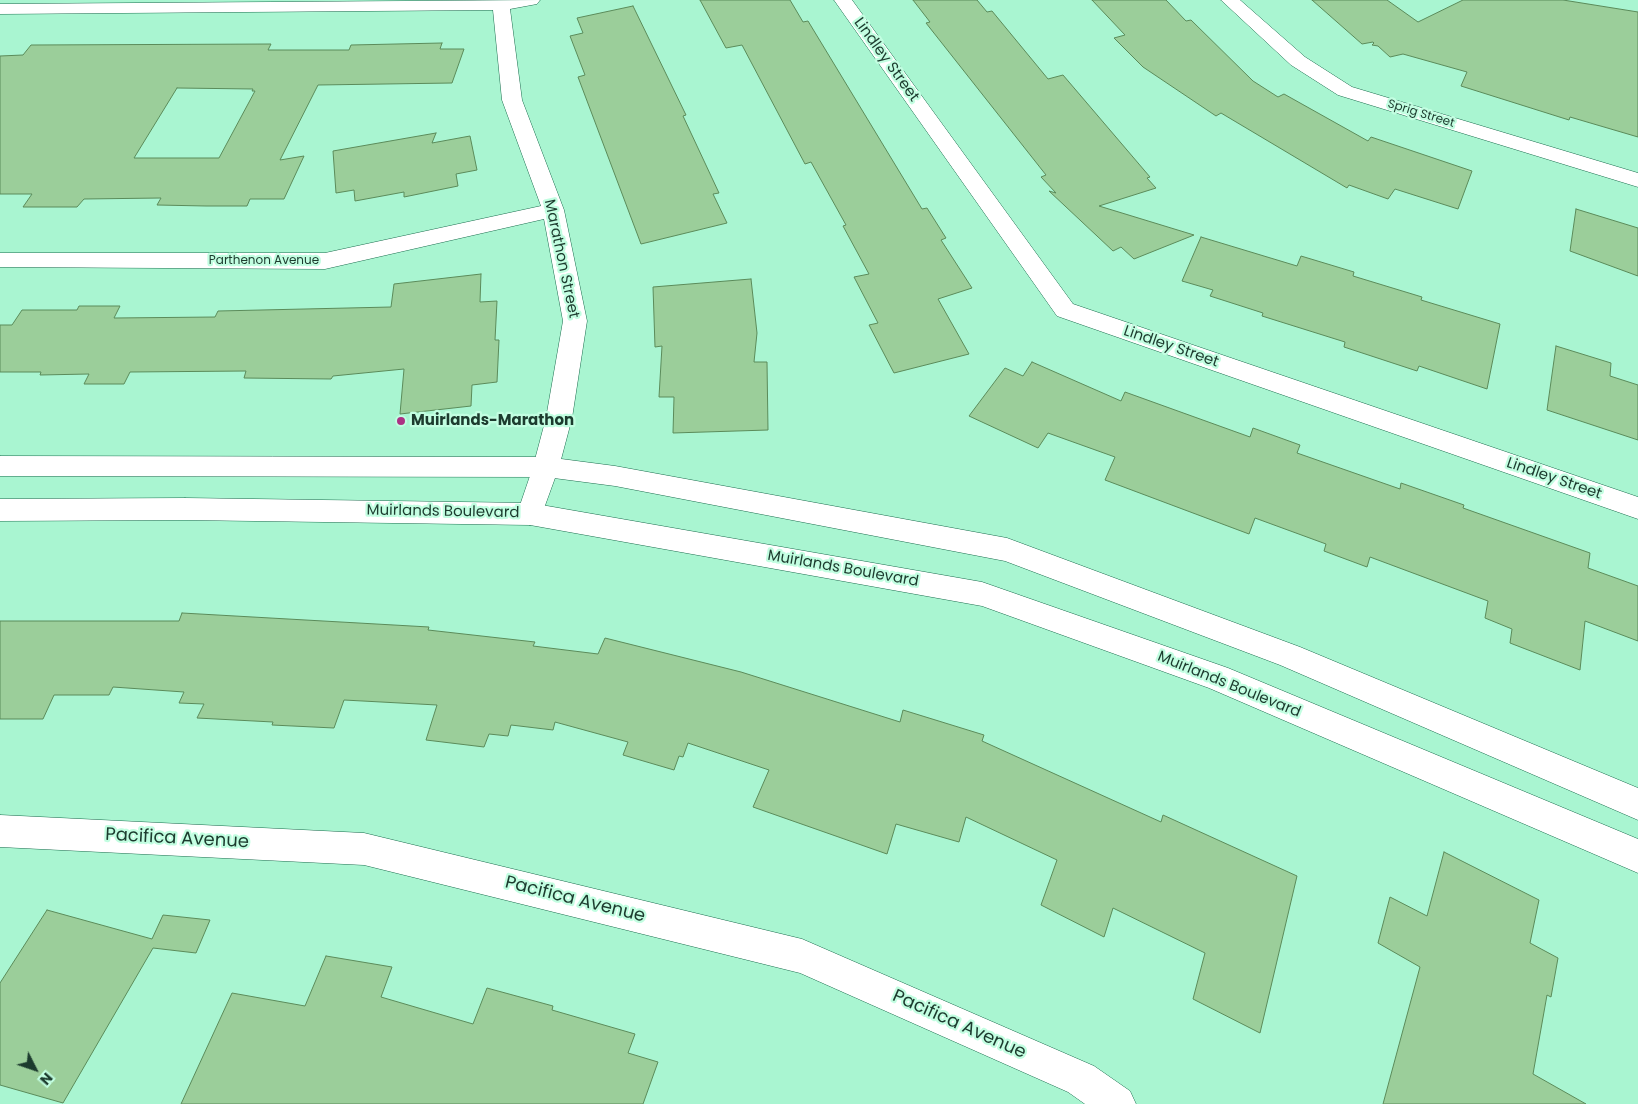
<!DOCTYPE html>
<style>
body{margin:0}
#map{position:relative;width:1638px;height:1104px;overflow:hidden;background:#a9f5d1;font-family:Poppins,sans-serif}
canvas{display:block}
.north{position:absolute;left:10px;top:1044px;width:50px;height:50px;-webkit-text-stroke:4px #c2fee1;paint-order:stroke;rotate:131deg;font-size:14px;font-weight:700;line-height:20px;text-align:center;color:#1c3b2e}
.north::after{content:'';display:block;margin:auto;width:18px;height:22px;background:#1c3b2e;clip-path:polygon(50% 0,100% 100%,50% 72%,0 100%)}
</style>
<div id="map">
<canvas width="1638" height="1104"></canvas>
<div class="north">N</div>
</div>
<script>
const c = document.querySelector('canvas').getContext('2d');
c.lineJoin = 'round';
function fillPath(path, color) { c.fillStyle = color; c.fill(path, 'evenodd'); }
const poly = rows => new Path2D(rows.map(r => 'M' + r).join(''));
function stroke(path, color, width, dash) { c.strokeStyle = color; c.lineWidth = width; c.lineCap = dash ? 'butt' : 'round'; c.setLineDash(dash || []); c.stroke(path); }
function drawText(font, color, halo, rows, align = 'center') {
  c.font = font + ' Poppins,sans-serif'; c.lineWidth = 4.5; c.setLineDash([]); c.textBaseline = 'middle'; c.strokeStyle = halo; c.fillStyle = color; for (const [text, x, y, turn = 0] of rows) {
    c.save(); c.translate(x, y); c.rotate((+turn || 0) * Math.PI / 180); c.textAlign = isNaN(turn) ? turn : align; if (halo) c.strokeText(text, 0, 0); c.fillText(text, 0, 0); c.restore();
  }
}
const building = poly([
 [700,0,790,0,803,22,808,21,922,209,927,208,946,238,941,240,972,288,938,299,969,354,894,373,869,325,878,323,854,277,869,274,843,226,846,225,811,162,805,164,742,45,726,48,700,0],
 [913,0,977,0,987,12,992,11,1048,79,1063,75,1150,177,1147,178,1156,188,1099,206,1194,235,1134,259,1121,247,1113,251,1049,191,1056,193,1041,177,1046,175,926,23,930,22,913,0],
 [1092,0,1166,0,1186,21,1191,20,1253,81,1278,97,1284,94,1368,141,1371,137,1472,171,1458,209,1395,189,1388,199,1349,185,1347,188,1221,113,1216,116,1143,67,1114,38,1125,35,1092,0],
 [1312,0,1387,0,1418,22,1463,0,1563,0,1638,12,1638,137,1570,117,1569,120,1461,86,1467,72,1403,54,1390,57,1378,46,1372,45,1374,43,1373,42,1362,44,1312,0],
 [633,6,686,115,683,116,719,193,713,194,727,223,641,244,578,77,585,75,570,36,583,33,577,18,633,6],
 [442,43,440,49,464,49,452,83,318,85,280,160,304,156,284,199,250,199,247,206,206,206,157,205,161,198,84,199,77,207,23,207,32,194,0,194,0,56,23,55,31,45,271,44,268,50,349,50,351,45,442,43],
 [177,88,253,89,252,91,255,91,219,158,134,158,177,88],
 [436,133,432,143,470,136,477,170,456,174,458,186,404,197,404,192,355,201,354,190,336,193,333,151,436,133],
 [1576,209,1638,228,1638,276,1570,251,1576,209],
 [1201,237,1297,266,1301,256,1354,272,1353,276,1422,297,1421,300,1500,324,1487,389,1419,366,1417,371,1344,347,1345,342,1262,316,1263,313,1210,296,1213,290,1182,281,1201,237],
 [481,274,480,302,497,301,495,340,499,340,497,382,472,385,471,406,400,414,404,369,333,376,331,379,244,378,246,371,130,372,124,384,84,384,89,374,40,375,41,372,0,372,0,325,12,325,22,310,77,310,79,306,120,306,114,318,215,317,218,311,391,307,394,284,481,274],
 [751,279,757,333,754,362,767,362,768,430,673,433,674,397,659,397,662,346,655,347,653,287,751,279],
 [1556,346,1611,363,1610,376,1638,385,1638,440,1547,410,1556,346],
 [1032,362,1121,401,1125,392,1250,437,1253,428,1300,445,1297,453,1400,489,1401,483,1464,505,1463,508,1590,553,1588,568,1638,586,1638,641,1585,621,1580,670,1510,643,1512,629,1485,618,1488,601,1370,557,1367,567,1324,551,1326,544,1255,518,1249,534,1105,480,1115,457,1048,433,1038,448,969,416,1005,368,1023,376,1032,362],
 [182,613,429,627,428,630,535,642,533,646,598,654,605,638,741,672,900,722,903,710,984,735,982,741,1161,822,1163,815,1297,876,1260,1033,1193,999,1205,953,1113,908,1104,937,1041,905,1057,860,966,817,959,842,896,824,887,854,753,807,769,770,688,743,683,757,679,756,674,770,623,755,628,742,555,722,553,730,511,725,508,736,489,734,484,747,426,740,437,705,344,700,334,728,272,725,273,722,197,718,204,704,179,703,184,692,113,687,109,695,54,695,43,719,0,719,0,621,179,621,182,613],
 [1444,852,1539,900,1530,943,1558,958,1551,997,1547,995,1533,1074,1586,1104,1383,1104,1420,967,1378,943,1390,897,1427,916,1444,852],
 [47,910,152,939,163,915,210,920,196,953,153,948,63,1103,0,1085,0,983,47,910],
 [326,956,392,967,381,997,473,1024,487,988,553,1006,552,1010,635,1034,628,1053,658,1062,643,1104,181,1104,232,993,305,1006,326,956]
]);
const minor = poly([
 [540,0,537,4,510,9,522,100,564,210,587,321,572,418,559,467,539,522,530,525,521,522,517,514,533,467,546,418,563,321,544,219,325,269,0,267,0,253,325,253,541,206,502,100,493,10,0,14,0,4,540,0],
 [834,0,852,0,1073,304,1638,497,1638,519,1057,316,834,0],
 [1221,0,1240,0,1305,57,1352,87,1638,173,1638,187,1338,95,1291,65,1221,0],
 [0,815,364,833,802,939,1094,1066,1130,1091,1136,1104,1085,1104,1068,1092,800,973,364,865,0,847,0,815]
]);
const secondary = poly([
 [0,456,546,457,615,466,1007,538,1300,647,1638,788,1638,820,1280,665,1005,561,615,486,546,477,0,476,0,456],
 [185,498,530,503,982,582,1228,668,1638,839,1638,873,1209,688,982,606,530,525,185,520,0,521,0,499,185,498]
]);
const markers = [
 [401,421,5,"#ac3184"]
];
const farStreetnames = [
 ["Sprig Street",1421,114,17],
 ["Parthenon Avenue",264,261]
];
const streetNames = [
 ["Lindley Street",886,60,54],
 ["Marathon Street",561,259,78],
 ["Lindley Street",1171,347,19],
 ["Lindley Street",1554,479,19],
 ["Muirlands Boulevard",443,512,1],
 ["Muirlands Boulevard",843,569,10],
 ["Muirlands Boulevard",1229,685,22]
];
const poiNames = [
 ["Muirlands-Marathon",411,421]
];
const nearStreetnames = [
 ["Pacifica Avenue",177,839,3],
 ["Pacifica Avenue",575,900,14],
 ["Pacifica Avenue",959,1025,24]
];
fillPath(building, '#9bce9a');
stroke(building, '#5b8b5a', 1);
stroke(minor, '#1d6d4f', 1);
stroke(secondary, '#1d6d4f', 1);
fillPath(minor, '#fff');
fillPath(secondary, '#fff');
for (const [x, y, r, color] of markers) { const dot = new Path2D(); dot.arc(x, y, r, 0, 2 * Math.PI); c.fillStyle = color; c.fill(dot); stroke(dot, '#c2fee1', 2); }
drawText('12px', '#1c3b2e', '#c2fee1', farStreetnames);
drawText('15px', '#1c3b2e', '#c2fee1', streetNames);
drawText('bold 15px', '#1c3b2e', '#c2fee1', poiNames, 'left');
drawText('18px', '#1c3b2e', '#c2fee1', nearStreetnames);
</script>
